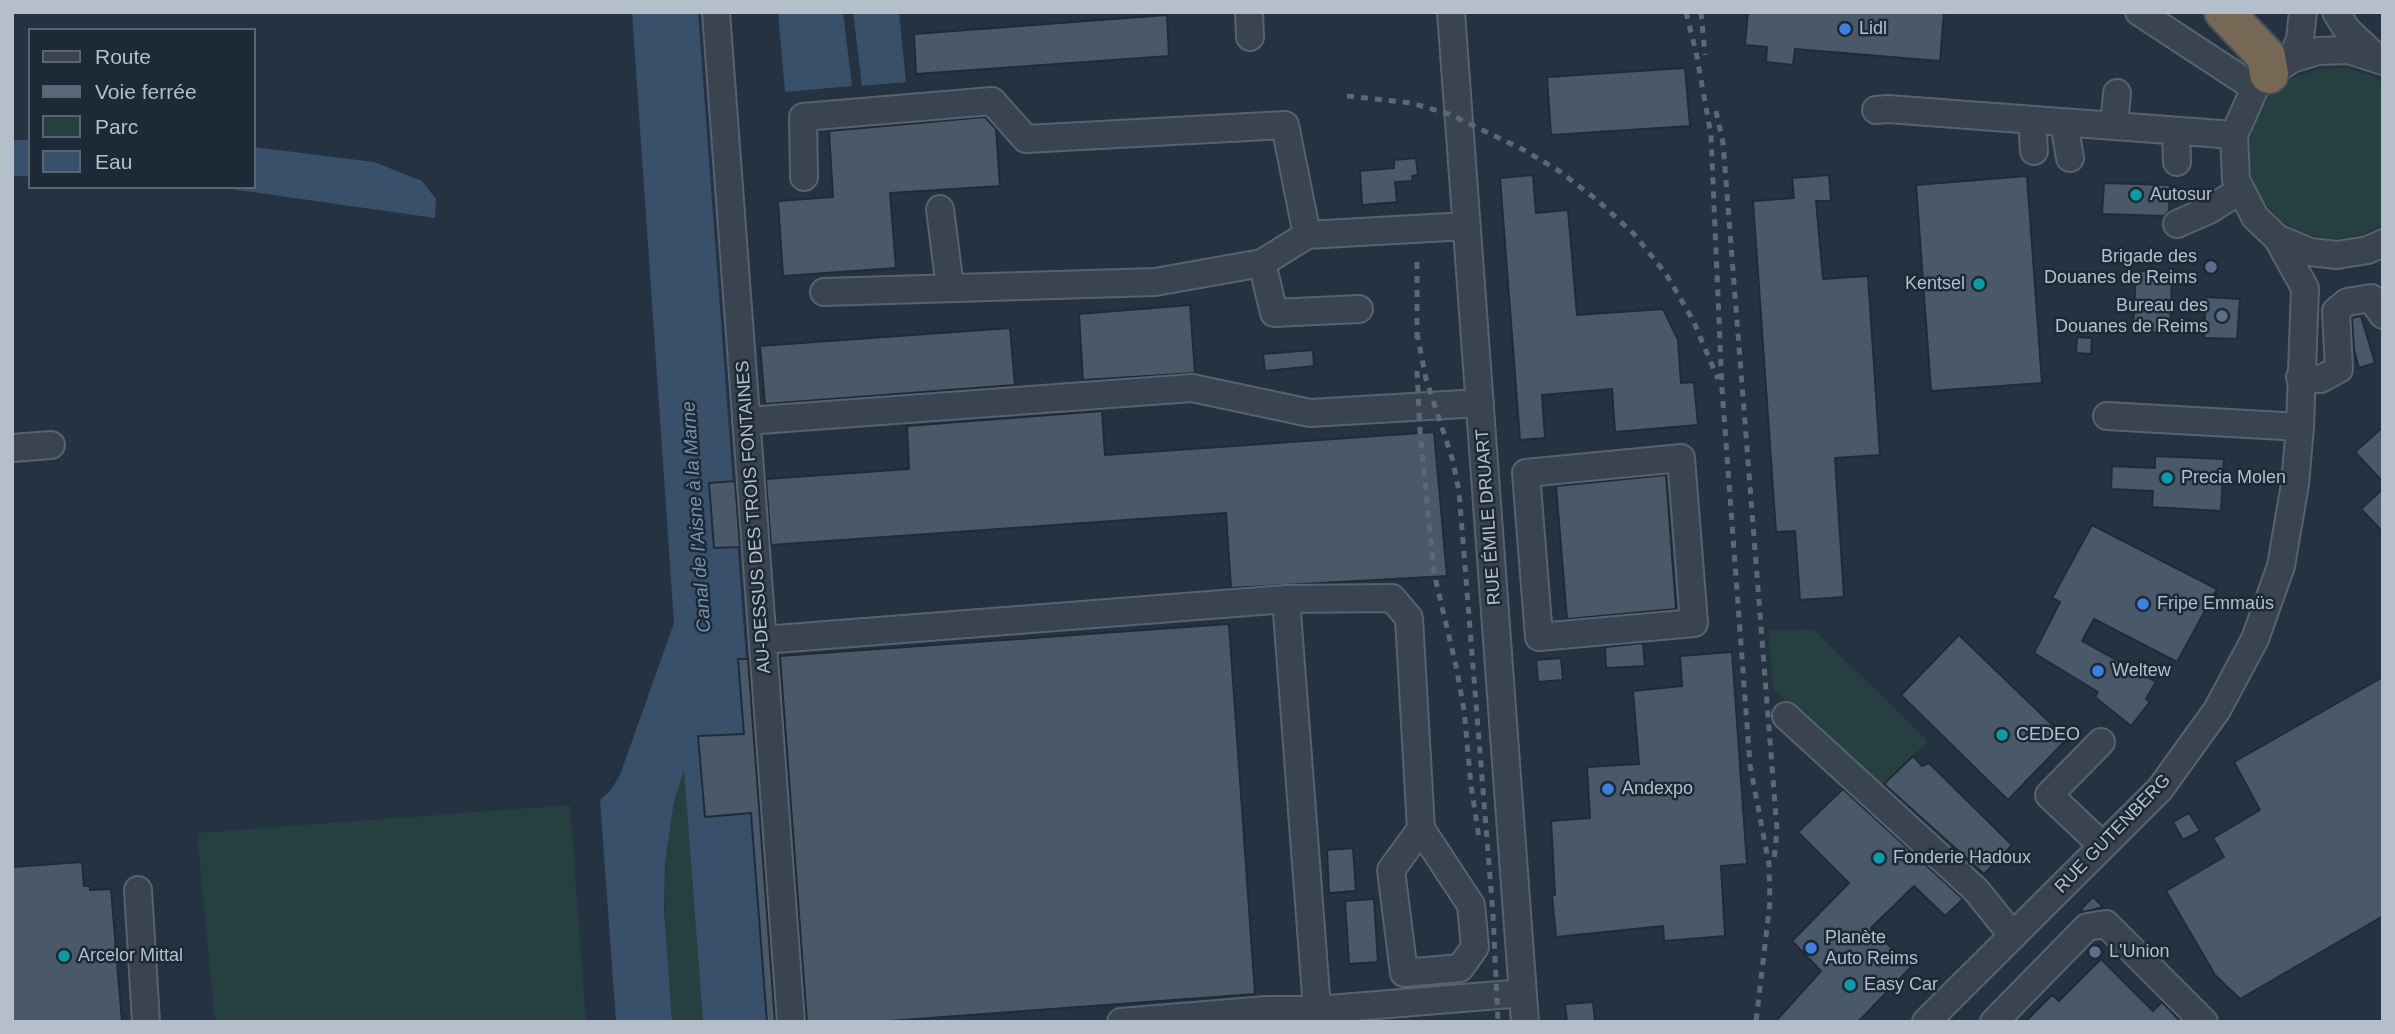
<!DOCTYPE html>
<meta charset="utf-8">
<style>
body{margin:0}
#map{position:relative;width:2395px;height:1034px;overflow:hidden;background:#243241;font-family:Arial,sans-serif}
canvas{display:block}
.frame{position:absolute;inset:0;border:14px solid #b5bfcb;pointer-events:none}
.legend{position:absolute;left:28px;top:28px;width:228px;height:161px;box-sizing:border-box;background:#1d2936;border:2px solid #5a6572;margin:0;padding:9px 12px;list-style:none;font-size:21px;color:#b5bfcb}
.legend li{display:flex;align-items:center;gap:14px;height:35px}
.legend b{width:35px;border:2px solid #5a6572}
</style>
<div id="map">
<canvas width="2395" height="1034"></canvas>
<div class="frame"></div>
<ul class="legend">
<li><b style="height:9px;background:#394450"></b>Route</li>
<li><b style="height:9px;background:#5b6878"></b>Voie ferrée</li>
<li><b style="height:19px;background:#264042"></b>Parc</li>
<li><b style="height:19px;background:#39506a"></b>Eau</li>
</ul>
</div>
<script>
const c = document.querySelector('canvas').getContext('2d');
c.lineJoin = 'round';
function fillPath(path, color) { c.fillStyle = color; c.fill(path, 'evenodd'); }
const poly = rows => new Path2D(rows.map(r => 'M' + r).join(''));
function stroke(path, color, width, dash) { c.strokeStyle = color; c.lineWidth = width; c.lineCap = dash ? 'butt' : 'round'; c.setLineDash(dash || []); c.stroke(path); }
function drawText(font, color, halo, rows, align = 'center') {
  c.font = font + ' Arial,sans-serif'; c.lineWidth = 5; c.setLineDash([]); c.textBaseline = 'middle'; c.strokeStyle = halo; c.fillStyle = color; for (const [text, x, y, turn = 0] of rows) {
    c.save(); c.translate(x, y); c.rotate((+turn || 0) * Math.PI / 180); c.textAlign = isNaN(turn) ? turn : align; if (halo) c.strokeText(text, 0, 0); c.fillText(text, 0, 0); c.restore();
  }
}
const green = poly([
 [2346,68,2373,76,2383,83,2383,224,2363,235,2334,239,2307,235,2282,222,2263,201,2251,176,2249,148,2255,121,2269,97,2291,79,2317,69],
 [1813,629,1928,741,1878,790,1773,689,1769,631],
 [684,767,703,1022,672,1022,665,935,665,863,674,802],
 [570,805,586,1022,215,1022,197,833]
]);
const water = poly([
 [632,12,698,12,773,1022,703,1022,684,769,674,802,665,863,664,910,672,1022,616,1022,600,800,611,790,620,775,674,623],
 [778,12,843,12,852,86,785,92],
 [853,12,899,12,906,82,862,86],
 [12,140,30,140,30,176,12,176],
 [254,147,374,162,422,181,436,199,435,218,217,187,254,187]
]);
const building = poly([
 [1748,12,1944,12,1940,61,1795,49,1793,65,1766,62,1767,47,1745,45,1748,12],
 [1167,15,1169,56,916,74,914,34,1167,15],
 [1685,68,1690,126,1551,135,1547,77,1685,68],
 [985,117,996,129,1000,186,890,193,896,268,783,276,778,201,833,197,829,131,985,117],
 [1416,158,1418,175,1412,176,1413,181,1395,182,1397,202,1362,205,1360,171,1394,168,1394,160,1416,158],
 [1533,175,1536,213,1568,210,1577,315,1663,309,1678,340,1681,383,1694,382,1698,425,1615,432,1612,389,1542,395,1545,438,1520,440,1500,178,1533,175],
 [1829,175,1831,201,1816,201,1823,279,1868,276,1880,455,1835,458,1844,597,1800,600,1795,531,1776,532,1753,201,1794,198,1792,178,1829,175],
 [2027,176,2042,383,1931,391,1916,185,2027,176],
 [2104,183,2170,185,2169,211,2164,216,2102,214,2104,183],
 [2136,271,2168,272,2168,282,2172,282,2170,326,2167,326,2167,333,2133,331,2136,271],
 [2206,297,2240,299,2237,339,2204,338,2206,297],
 [1190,305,1195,373,1083,380,1079,314,1190,305],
 [2361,316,2375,363,2359,368,2354,350,2352,318,2361,316],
 [1010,328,1015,385,765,404,760,346,1010,328],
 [2077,337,2092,338,2091,354,2076,353,2077,337],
 [1313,350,1314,366,1265,371,1263,354,1313,350],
 [1102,411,1105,455,1434,432,1447,576,1231,588,1226,513,771,545,766,479,909,469,907,426,1102,411],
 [2383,427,2383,482,2355,452,2383,427],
 [2155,456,2224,459,2221,511,2152,507,2153,491,2111,489,2112,466,2155,468,2155,456],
 [1666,475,1676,609,1567,619,1556,486,1666,475],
 [735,481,740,547,714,548,709,483,735,481],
 [2383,489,2383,532,2361,509,2383,489],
 [2092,525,2217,589,2177,662,2094,619,2082,641,2156,682,2146,699,2150,702,2131,726,2095,697,2098,692,2034,653,2060,602,2052,598,2092,525],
 [1229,624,1255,994,875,1022,807,1022,780,656,1229,624],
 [1959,635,2067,739,2008,800,1901,695,1959,635],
 [1643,643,1645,666,1606,668,1605,647,1643,643],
 [1732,652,1747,864,1721,866,1725,936,1664,941,1663,926,1556,937,1552,895,1555,895,1551,821,1590,818,1587,767,1639,764,1633,691,1682,686,1680,656,1732,652],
 [1561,658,1563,680,1538,682,1536,660,1561,658],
 [738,659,748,659,775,1022,767,1022,751,813,705,817,698,736,744,734,738,659],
 [2383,677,2383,916,2240,999,2215,975,2166,891,2224,857,2213,838,2260,810,2234,762,2383,677],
 [1913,756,1922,766,1929,763,2012,845,1984,874,1884,784,1913,756],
 [1843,789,1963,899,1945,916,1914,886,1871,928,1911,967,1858,1022,1775,1022,1821,971,1792,941,1849,883,1798,832,1843,789],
 [2189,813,2200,831,2183,840,2173,822,2189,813],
 [1353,848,1356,891,1329,893,1327,850,1353,848],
 [82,862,84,886,90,886,90,890,111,889,122,1022,12,1022,12,867,82,862],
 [2093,897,2103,907,2084,912,2081,909,2093,897],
 [1374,899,1378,962,1349,964,1345,901,1374,899],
 [2101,959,2153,1011,2162,1002,2181,1022,2025,1022,2052,995,2059,1001,2101,959],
 [1593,1002,1595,1022,1567,1022,1565,1004,1593,1002]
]);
const minor = poly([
 [716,12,791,1022],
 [1249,12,1250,37],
 [1451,12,1525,1022],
 [2139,12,2255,88],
 [2336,12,2347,30,2376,57],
 [2292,59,2300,39,2303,12],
 [2383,61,2348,50,2318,51,2292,59,2269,74,2255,88,2234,135,2236,180,2255,217,2277,238,2310,252,2337,255,2368,250,2383,243],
 [1876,110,1888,109,2234,135],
 [2032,120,2034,151],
 [2064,123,2070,158],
 [2114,126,2117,93],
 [2176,131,2177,162],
 [804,177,803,117,992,101,1026,139,1285,125,1307,235,1466,226],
 [940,209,950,288],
 [2177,224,2209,210,2241,190],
 [1262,263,1274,313,1359,309],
 [824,292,1155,282,1262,263,1307,235],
 [2300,377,2321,379,2339,369,2336,311,2347,302,2371,298,2383,315],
 [2107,416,2300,427],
 [746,421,1192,388,1310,413,1480,403],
 [12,448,51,445],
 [1681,458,1694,623,1539,637,1526,473,1681,458],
 [1286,599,1318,1022],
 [763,640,1286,599,1392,598,1409,618,1421,829,1471,905,1475,947,1460,968,1404,973,1391,870,1421,829],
 [1786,716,1976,890,2013,936],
 [2101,742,2049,795,2103,846],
 [138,890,146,1022],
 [1121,1022,1266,1010,1317,1010,1523,993],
 [1926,1022,2160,789,2217,710,2255,639,2281,566,2295,484,2300,427,2305,288,2277,238],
 [1994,1022,2087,927,2106,924,2204,1022]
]);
const highway = poly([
 [2224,12,2266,56,2269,74]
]);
const rail = poly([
 [1686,12,1696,52,1711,135,1722,389,1750,765,1769,864,1770,902,1756,1022],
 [1701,12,1705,55],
 [1347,96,1411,103,1449,114,1524,150,1559,171,1596,199,1634,234,1666,274,1693,320,1718,379],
 [1716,111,1723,143,1777,830,1774,860],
 [1417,262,1417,343],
 [1417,333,1426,379,1453,461,1459,492,1493,914,1498,1022],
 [1417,371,1420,431,1434,573,1456,666,1464,710,1471,785,1479,838]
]);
const markers = [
 [1845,29,7,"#3f7fe0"],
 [2136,195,7,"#0f9aa8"],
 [2211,267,7,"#5c6f8a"],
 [1979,284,7,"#0f9aa8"],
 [2222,316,7,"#5c6f8a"],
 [2167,478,7,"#0f9aa8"],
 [2143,604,7,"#3f7fe0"],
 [2098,671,7,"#3f7fe0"],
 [2002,735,7,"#0f9aa8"],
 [1608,789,7,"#3f7fe0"],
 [1879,858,7,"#0f9aa8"],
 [1811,948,7,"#3f7fe0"],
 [2095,952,7,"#5c6f8a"],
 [64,956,7,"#0f9aa8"],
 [1850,985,7,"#0f9aa8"]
];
const poiNames = [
 ["Lidl",1859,29],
 ["Autosur",2150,195],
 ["Brigade des",2197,257,"right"],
 ["Douanes de Reims",2197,278,"right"],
 ["Kentsel",1965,284,"right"],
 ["Bureau des",2208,306,"right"],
 ["Douanes de Reims",2208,327,"right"],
 ["Precia Molen",2181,478],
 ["Fripe Emmaüs",2157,604],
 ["Weltew",2112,671],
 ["CEDEO",2016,735],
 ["Andexpo",1622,789],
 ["Fonderie Hadoux",1893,858],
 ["Planète",1825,938],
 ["Auto Reims",1825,959],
 ["L'Union",2109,952],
 ["Arcelor Mittal",78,956],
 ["Easy Car",1864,985]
];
const streetNames = [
 ["AU-DESSUS DES TROIS FONTAINES",754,517,-94],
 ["RUE ÉMILE DRUART",1489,517,-94],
 ["RUE GUTENBERG",2113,834,-46]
];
const waterNames = [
 ["Canal de l'Aisne à la Marne",697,517,-94]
];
fillPath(green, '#264042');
fillPath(water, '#39506a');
fillPath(building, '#4a596a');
stroke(building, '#202b38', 2);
stroke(minor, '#57626e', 30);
stroke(highway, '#444f5b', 42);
stroke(minor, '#394450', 26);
stroke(highway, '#776855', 38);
stroke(rail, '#5b6878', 5, [7, 7]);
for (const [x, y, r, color] of markers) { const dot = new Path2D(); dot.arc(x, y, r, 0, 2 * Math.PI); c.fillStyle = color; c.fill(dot); stroke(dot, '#1d2936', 2.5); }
drawText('18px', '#b5bfcb', '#1d2936', poiNames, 'left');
drawText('18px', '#b5bfcb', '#1d2936', streetNames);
drawText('italic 19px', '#7491af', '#1d2936', waterNames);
</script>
